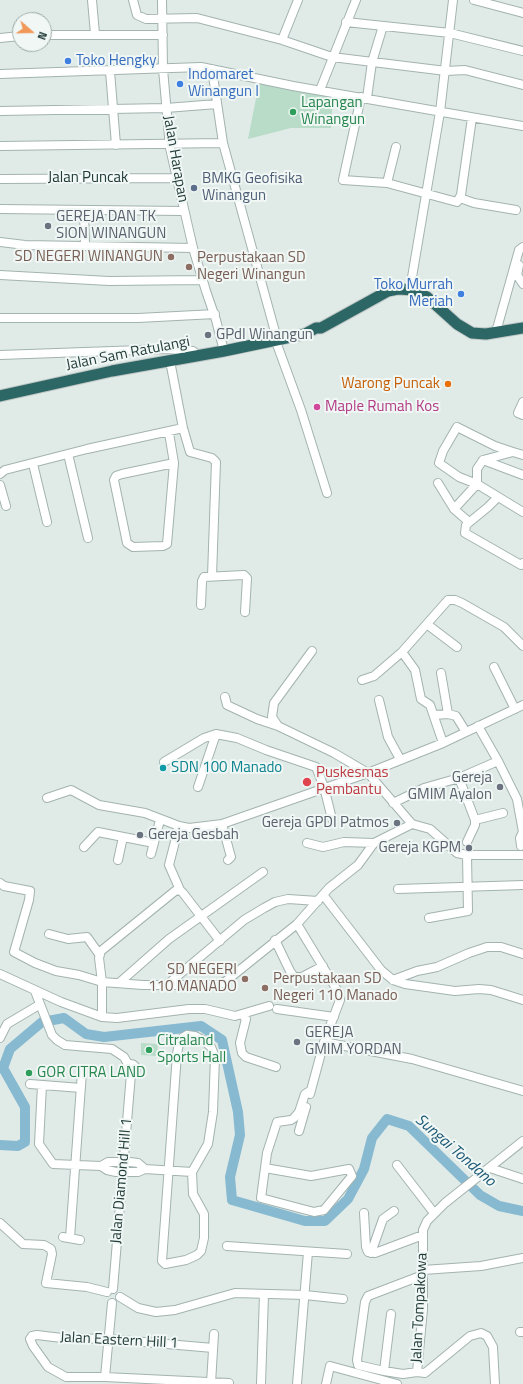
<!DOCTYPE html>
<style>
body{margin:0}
#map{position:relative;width:523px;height:1384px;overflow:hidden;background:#e0ebe8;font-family:"Titillium Web",sans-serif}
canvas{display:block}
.north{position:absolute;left:12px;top:12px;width:40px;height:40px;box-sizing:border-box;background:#f0f7f5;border:1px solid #9daca9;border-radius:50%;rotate:110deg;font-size:11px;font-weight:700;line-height:16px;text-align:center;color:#213b38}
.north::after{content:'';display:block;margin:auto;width:14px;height:18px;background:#f19757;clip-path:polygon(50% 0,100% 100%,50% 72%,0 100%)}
</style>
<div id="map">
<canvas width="523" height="1384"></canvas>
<div class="north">N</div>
</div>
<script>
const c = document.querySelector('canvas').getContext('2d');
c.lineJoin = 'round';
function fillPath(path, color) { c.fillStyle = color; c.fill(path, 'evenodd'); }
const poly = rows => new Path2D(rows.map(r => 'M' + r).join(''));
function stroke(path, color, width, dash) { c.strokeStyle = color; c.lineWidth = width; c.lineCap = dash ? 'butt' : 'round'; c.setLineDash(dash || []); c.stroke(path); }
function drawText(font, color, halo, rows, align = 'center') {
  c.font = font + ' "Titillium Web",sans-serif'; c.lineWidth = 4; c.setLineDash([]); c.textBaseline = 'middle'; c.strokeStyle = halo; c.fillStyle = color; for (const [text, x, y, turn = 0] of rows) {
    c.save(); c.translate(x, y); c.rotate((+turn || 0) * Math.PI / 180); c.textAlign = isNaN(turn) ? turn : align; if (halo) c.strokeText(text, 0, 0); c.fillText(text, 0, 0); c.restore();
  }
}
const green = poly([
 [259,83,333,95,331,128,291,128,248,139],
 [141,1043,158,1044,157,1056,141,1055]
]);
const river = poly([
 [0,1145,18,1146,25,1142,25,1107,3,1068,10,1049,42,1022,64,1018,86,1034,104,1037,201,1026,222,1040,238,1112,240,1135,230,1177,232,1200,305,1221,325,1221,348,1199,364,1169,372,1138,387,1119,409,1126,480,1195,499,1206,523,1211]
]);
const minor = poly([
 [92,0,95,34],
 [133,0,137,15,146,19,197,18,282,40,332,57,446,71,465,70,523,85],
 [162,0,163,69,170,148,193,248,206,291,216,320,224,351],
 [474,0,523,13],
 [346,22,450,33,523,51],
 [44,35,163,35],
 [0,38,20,36],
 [282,40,298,0],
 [212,69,223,143,277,339],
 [110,71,116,145],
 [0,74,201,67,293,86,523,126],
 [320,90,356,0],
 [361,97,343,180,387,183],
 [367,98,372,62,383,26],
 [0,111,166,108,217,104],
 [0,146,223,143],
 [396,147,387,183,457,202,461,195,472,118],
 [0,179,176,178],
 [460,198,474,203,516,210],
 [0,209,183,211],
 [84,211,85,246],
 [0,242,25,245,193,248],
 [519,265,517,275,523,284],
 [0,275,109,281,202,280],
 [410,289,440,112,453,0],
 [0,318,138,318,215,314],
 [496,332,519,250,523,247],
 [275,339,301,410,327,493],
 [0,355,169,349,193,351,198,356],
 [170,361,183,428,190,452,212,458,216,462,212,576],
 [523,402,518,413,523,415],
 [169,433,174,463,122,474,116,476,114,480,127,543,133,547,163,546,167,544,174,463],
 [513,452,495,446,457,427,443,451,439,463,459,477,477,484,523,512],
 [68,454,88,538],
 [483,460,523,475],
 [33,464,47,522],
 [0,474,5,470,87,449,183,428],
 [438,483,454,509,469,522],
 [477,484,477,469,483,460,513,452,523,455],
 [0,485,6,506],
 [498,497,488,507,466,525,465,533,521,565,523,563],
 [454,509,477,484],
 [201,605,202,581,204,577,244,575,247,578,245,612],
 [428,625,457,647],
 [312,651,274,703,272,717,278,726,334,753,368,773,412,824,430,829,457,853,467,855,523,855],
 [402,652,415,670,421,699,430,705,443,743],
 [494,667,515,709],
 [441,673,448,714],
 [362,680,374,676,402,652,448,600,455,600,462,603,504,627,523,646],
 [225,697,227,705,257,719,278,726],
 [379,700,388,737,400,759],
 [434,715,448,714,456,716,466,732],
 [478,726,498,761,517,799,523,832,520,838,521,846],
 [164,762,204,738,216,734,237,738,266,750,316,767,324,787,332,819],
 [459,778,475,820,475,825,467,842],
 [198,787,216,734],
 [47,798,71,790,99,805,145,813,179,826,189,828,222,824,368,773,443,743,523,705],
 [393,803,424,788,459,778,498,761],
 [475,820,503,813],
 [222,824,231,857,228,860],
 [179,826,169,865,180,890],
 [307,843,323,847,344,842,374,843],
 [84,847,98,832,154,843],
 [151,854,160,820],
 [118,860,123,837],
 [0,883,4,886,30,891,29,900,14,952,35,963,56,971,79,975,102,982,143,985,218,985,226,981,297,924,329,888,358,865,374,843,412,824],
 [398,889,523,885],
 [324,896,381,970,393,980,405,984,455,991,479,989,491,990,523,1000],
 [429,918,468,911,467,855],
 [297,924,337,990,340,1000,324,1042,310,1094],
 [49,934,68,939,87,937,99,954],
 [275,940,290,971,294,977,302,977,323,966],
 [0,974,61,1002,102,1017,117,1018,189,1009,205,1009,235,1016,269,1006],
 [393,980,417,971,437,967,469,953,487,947,501,947,523,954],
 [119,983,169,939,263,872],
 [168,984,244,920,264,908,275,902,288,899,318,901],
 [35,991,52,1035,57,1040,65,1045,112,1049,124,1057,128,1064],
 [277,1009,334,1017],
 [243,1015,246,1019,240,1043,242,1053,246,1057,276,1067],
 [102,1017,102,982,99,958,101,951,175,891,180,890,183,893,220,941],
 [187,1035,195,1036,203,1040,211,1047,215,1057,213,1112,208,1144,192,1172,193,1194,204,1214,204,1238,201,1251,197,1255,186,1260,165,1264,162,1261,177,1054,179,1043,182,1038,187,1035],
 [0,1038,7,1024,39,1005],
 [324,1042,412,1059,523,1091],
 '126 1069a5 5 0 1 1 10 0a5 5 0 1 1-10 0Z',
 [30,1084,81,1088],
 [42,1085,39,1144,53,1164,101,1166,108,1162,130,1162,138,1163,145,1169,192,1172],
 [299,1131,306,1107],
 [397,1165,434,1213],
 [101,1166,107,1170,116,1172,138,1172,145,1169],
 [265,1168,261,1198,314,1212,324,1210,352,1176,349,1169,311,1176,265,1168,267,1153,277,1122,291,1120,294,1118,299,1112,305,1094,310,1091],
 [490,1168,523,1179],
 [364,1213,366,1247,368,1252,375,1253,423,1235],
 [0,1223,23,1244,44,1245,51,1249,52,1254,46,1283,87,1287,107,1292],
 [63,1237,80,1240],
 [70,1238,82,1072],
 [227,1246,347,1254],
 [371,1253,383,1219,394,1211],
 [423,1270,481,1266,523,1258],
 [113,1289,131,1074],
 [120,1297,138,1308,156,1312,175,1310,235,1293,305,1295,343,1299],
 [520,1332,523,1332],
 [213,1348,109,1339,62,1338,37,1335,32,1336,30,1339,33,1346,48,1367,66,1377,105,1377,229,1383],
 [384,1371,391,1314],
 [417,1372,403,1374,384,1371,358,1365,357,1360,365,1302,368,1296,423,1275],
 [105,1377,112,1303],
 [211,1383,214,1334],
 [261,1384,264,1295],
 [297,1384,308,1252],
 [326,1384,330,1366,397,1384],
 [495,1384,493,1347,487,1336,481,1333,470,1336,425,1373,417,1372,423,1309,423,1230,427,1221,445,1203,523,1141]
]);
const highway = poly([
 [0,396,112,371,224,351,305,334,316,328,321,328,388,291,398,289,414,290,427,297,457,324,472,333,486,334,523,328]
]);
const markers = [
 [68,61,4,"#3f7fe0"],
 [180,84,4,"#3f7fe0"],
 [293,112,4,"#2e9e5b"],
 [194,188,4,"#5c6f8a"],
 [48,226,4,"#6b7280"],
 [171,257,4,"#8d6e63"],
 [189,267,4,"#8d6e63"],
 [461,294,4,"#3f7fe0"],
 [208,335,4,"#6b7280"],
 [448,384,4,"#e8710a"],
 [317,407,4,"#d1479c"],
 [163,768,4,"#0f9aa8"],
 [307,782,5,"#e0444e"],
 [500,787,4,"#6b7280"],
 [397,823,4,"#6b7280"],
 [140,835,4,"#6b7280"],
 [469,848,4,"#6b7280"],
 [245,979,4,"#8d6e63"],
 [265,988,4,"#8d6e63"],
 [297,1042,4,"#6b7280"],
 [149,1050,4,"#2e9e5b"],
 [29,1073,4,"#2e9e5b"]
];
const shopNames = [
 ["Toko Hengky",76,61],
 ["Indomaret",188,75],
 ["Winangun I",188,92],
 ["Toko Murrah",453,285,"right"],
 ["Meriah",453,302,"right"]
];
const leisureNames = [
 ["Lapangan",301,103],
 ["Winangun",301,120],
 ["Citraland",157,1041],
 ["Sports Hall",157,1058],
 ["GOR CITRA LAND",37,1073]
];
const streetNames = [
 ["Jalan Harapan",175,159,80],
 ["Jalan Puncak",88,178],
 ["Jalan Sam Ratulangi",128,354,-11],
 ["Jalan Diamond Hill 1",122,1181,-85],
 ["Jalan Tompakowa",420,1308,-87],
 ["Jalan Eastern Hill 1",119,1341,3]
];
const serviceNames = [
 ["BMKG Geofisika",202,179],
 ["Winangun",202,196]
];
const worshipNames = [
 ["GEREJA DAN TK",56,217],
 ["SION WINANGUN",56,234],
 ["GPdI Winangun",216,335],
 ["Gereja",492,778,"right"],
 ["GMIM Ayalon",492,795,"right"],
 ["Gereja GPDI Patmos",389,823,"right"],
 ["Gereja Gesbah",148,835],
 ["Gereja KGPM",461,848,"right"],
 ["GEREJA",305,1033],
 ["GMIM YORDAN",305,1050]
];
const educationNames = [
 ["SD NEGERI WINANGUN",163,257],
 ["Perpustakaan SD",197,258,"left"],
 ["Negeri Winangun",197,275,"left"],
 ["SD NEGERI",237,970],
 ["110 MANADO",237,987],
 ["Perpustakaan SD",273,979,"left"],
 ["Negeri 110 Manado",273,996,"left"]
];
const foodNames = [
 ["Warong Puncak",440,384]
];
const hotelNames = [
 ["Maple Rumah Kos",325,407]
];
const cultureNames = [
 ["SDN 100 Manado",171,768]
];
const healthNames = [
 ["Puskesmas",316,773],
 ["Pembantu",316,790]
];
const waterNames = [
 ["Sungai Tondano",455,1151,41]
];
fillPath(green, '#b8dcc8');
stroke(river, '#87b9d0', 10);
stroke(minor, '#a3b3b0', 10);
stroke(highway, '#c1c8c7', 13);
stroke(minor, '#fff', 8);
stroke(highway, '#2d6765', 11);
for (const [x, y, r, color] of markers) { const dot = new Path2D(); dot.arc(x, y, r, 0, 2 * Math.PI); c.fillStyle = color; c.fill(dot); stroke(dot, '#f0f7f5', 1.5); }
drawText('15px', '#366cbe', '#f0f7f5', shopNames, 'left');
drawText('15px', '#27864d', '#f0f7f5', leisureNames, 'left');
drawText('15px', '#213b38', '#f0f7f5', streetNames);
drawText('15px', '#4e5e75', '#f0f7f5', serviceNames, 'left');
drawText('15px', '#5b616d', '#f0f7f5', worshipNames, 'left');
drawText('15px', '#785e54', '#f0f7f5', educationNames, 'right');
drawText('15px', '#c56008', '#f0f7f5', foodNames, 'right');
drawText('15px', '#b23c85', '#f0f7f5', hotelNames, 'left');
drawText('15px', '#0d838f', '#f0f7f5', cultureNames, 'left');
drawText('15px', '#be3a42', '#f0f7f5', healthNames, 'left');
drawText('italic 16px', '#1b5876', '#f0f7f5', waterNames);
</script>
